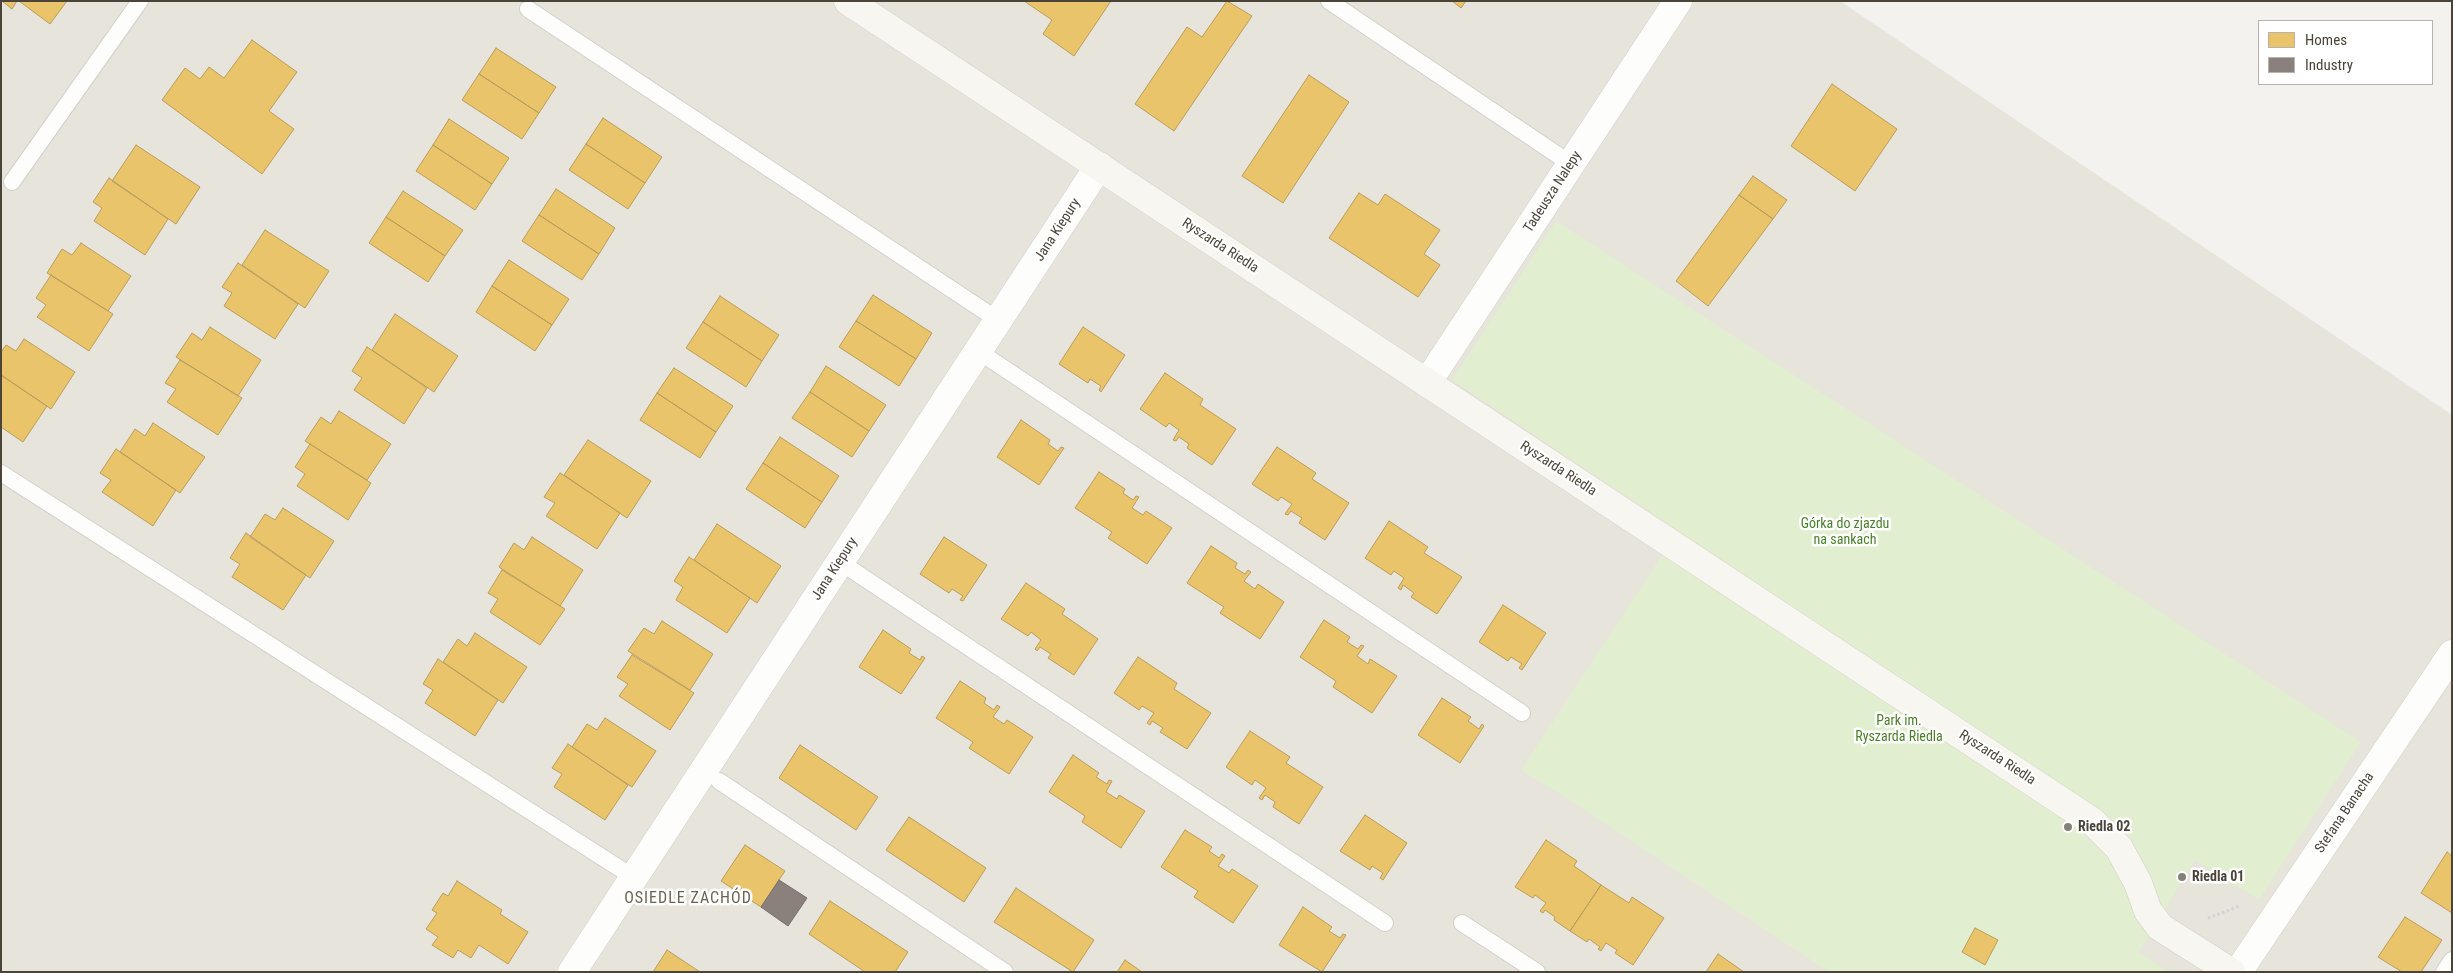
<!DOCTYPE html>
<meta charset="utf-8">
<style>
body{margin:0}
#map{position:relative;width:2453px;height:973px;overflow:hidden;background:#f4f2ee;font-family:"Roboto Condensed",sans-serif}
canvas{display:block}
.frame{position:absolute;inset:0;border:2px solid #4b4439;pointer-events:none}
.legend{position:absolute;left:2258px;top:20px;width:175px;height:65px;box-sizing:border-box;background:#fff;border:1px solid #b7b4b0;margin:0;padding:6px 9px;list-style:none;font-size:15px;color:#4b4439}
.legend li{display:flex;align-items:center;gap:10px;height:25px}
.legend b{width:25px;border:1px solid #b7b4b0}
</style>
<div id="map">
<canvas width="2453" height="973"></canvas>
<div class="frame"></div>
<ul class="legend">
<li><b style="height:14px;background:#e9c46a"></b>Homes</li>
<li><b style="height:14px;background:#8a817c"></b>Industry</li>
</ul>
</div>
<script>
const c = document.querySelector('canvas').getContext('2d');
c.lineJoin = 'round';
function fillPath(path, color) { c.fillStyle = color; c.fill(path, 'evenodd'); }
const poly = rows => new Path2D(rows.map(r => 'M' + r).join(''));
function stroke(path, color, width, dash) { c.strokeStyle = color; c.lineWidth = width; c.lineCap = dash ? 'butt' : 'round'; c.setLineDash(dash || []); c.stroke(path); }
function drawText(font, color, halo, rows, align = 'center') {
  c.font = font + ' "Roboto Condensed",sans-serif'; c.lineWidth = 5; c.setLineDash([]); c.textBaseline = 'middle'; c.strokeStyle = halo; c.fillStyle = color; for (const [text, x, y, turn = 0] of rows) {
    c.save(); c.translate(x, y); c.rotate((+turn || 0) * Math.PI / 180); c.textAlign = isNaN(turn) ? turn : align; if (halo) c.strokeText(text, 0, 0); c.fillText(text, 0, 0); c.restore();
  }
}
const residential = poly([
 [1,1,1840,1,2452,415,2452,972,1,972]
]);
const green = poly([
 [1556,221,2361,742,2259,900,2195,860,2139,952,2168,972,1829,972,1568,799,1521,770,1678,531,1452,380]
]);
const homes = poly([
 [2,1,17,1,12,9,2,1],
 [19,1,67,1,50,24,19,1],
 [1024,1,1111,1,1074,56,1043,34,1052,20,1024,1],
 [1227,1,1252,16,1174,131,1135,104,1187,27,1202,37,1227,1],
 [1452,1,1466,1,1461,8,1452,1],
 [252,40,297,72,269,111,294,129,262,174,162,100,185,68,200,79,209,67,224,78,252,40],
 [496,48,556,87,539,113,479,74,496,48],
 [479,74,539,113,522,139,462,100,479,74],
 [1309,75,1349,102,1283,203,1242,176,1309,75],
 [1832,84,1897,129,1855,191,1791,146,1832,84],
 [603,118,662,157,645,183,586,144,603,118],
 [449,119,509,158,492,184,433,145,449,119],
 [586,144,645,183,628,209,569,170,586,144],
 [136,145,200,187,176,224,112,181,136,145],
 [433,145,492,184,475,210,416,171,433,145],
 [1753,176,1787,200,1773,219,1739,195,1753,176],
 [109,178,168,219,145,255,94,221,102,208,93,202,109,178],
 [556,189,615,228,599,254,539,215,556,189],
 [403,191,463,230,445,256,386,217,403,191],
 [1359,193,1378,205,1385,194,1440,230,1424,254,1440,265,1418,297,1329,238,1359,193],
 [1739,195,1773,219,1708,306,1676,281,1739,195],
 [539,215,599,254,582,280,522,241,539,215],
 [386,217,445,256,428,282,369,243,386,217],
 [265,230,329,271,305,308,242,265,265,230],
 [81,243,131,276,108,311,47,273,62,249,72,255,81,243],
 [509,260,569,299,552,325,492,286,509,260],
 [238,263,298,304,275,339,224,306,232,293,222,287,238,263],
 [51,275,113,314,89,351,37,317,46,305,36,298,51,275],
 [492,286,552,325,535,351,476,312,492,286],
 [873,295,932,333,916,359,856,321,873,295],
 [720,296,779,335,762,361,703,322,720,296],
 [395,314,458,356,434,392,372,350,395,314],
 [856,321,916,359,899,386,839,347,856,321],
 [703,322,762,361,746,387,686,348,703,322],
 [210,327,261,360,238,396,176,357,192,333,202,340,210,327],
 [1083,327,1125,355,1101,392,1099,390,1101,386,1090,379,1088,383,1059,364,1083,327],
 [24,339,75,372,51,409,1,375,1,352,6,345,16,351,24,339],
 [367,347,427,388,404,424,354,390,362,378,352,371,367,347],
 [180,360,242,398,218,435,167,402,176,389,165,383,180,360],
 [826,366,886,405,869,431,810,392,826,366],
 [674,368,733,406,716,432,657,393,674,368],
 [1165,373,1203,399,1200,405,1236,429,1212,465,1187,448,1189,444,1179,437,1176,441,1173,440,1179,430,1169,423,1166,427,1140,409,1165,373],
 [1,375,47,406,23,442,1,427,1,375],
 [810,392,869,431,852,457,792,418,810,392],
 [657,393,716,432,700,458,640,420,657,393],
 [339,411,391,444,367,480,305,441,321,417,331,424,339,411],
 [1021,420,1050,440,1048,444,1058,451,1061,447,1064,448,1039,485,997,457,1021,420],
 [153,423,205,457,180,493,120,452,135,429,145,436,153,423],
 [780,437,839,476,822,502,763,463,780,437],
 [588,440,651,481,627,518,564,475,588,440],
 [310,444,371,483,348,520,297,486,305,474,295,467,310,444],
 [1277,447,1316,473,1312,479,1349,503,1325,540,1299,523,1302,518,1291,511,1288,515,1285,514,1292,504,1281,497,1278,501,1252,484,1277,447],
 [116,449,176,490,153,526,102,492,111,480,100,473,116,449],
 [763,463,822,502,805,528,746,489,763,463],
 [1099,472,1125,489,1123,493,1133,500,1136,496,1139,497,1132,508,1143,515,1146,511,1172,528,1147,564,1108,538,1112,532,1075,508,1099,472],
 [560,473,620,513,597,549,546,516,555,503,544,497,560,473],
 [283,508,334,541,310,578,250,537,265,514,275,520,283,508],
 [1389,521,1428,547,1424,553,1462,577,1437,614,1411,597,1414,593,1403,585,1401,590,1398,588,1404,578,1394,571,1391,575,1365,558,1389,521],
 [717,524,781,566,757,603,694,560,717,524],
 [246,533,306,575,283,610,232,577,240,564,230,558,246,533],
 [532,537,583,570,560,606,499,567,514,543,524,550,532,537],
 [944,537,987,565,963,601,960,600,963,596,952,589,949,593,920,574,944,537],
 [1211,546,1237,563,1235,568,1245,574,1248,570,1251,572,1244,581,1255,589,1258,584,1284,602,1260,639,1220,613,1224,607,1187,583,1211,546],
 [689,557,750,598,727,633,676,600,683,587,674,581,689,557],
 [502,570,565,609,540,645,490,612,498,599,488,593,502,570],
 [1026,583,1065,609,1062,614,1098,639,1074,675,1048,658,1051,654,1040,647,1037,651,1035,649,1041,640,1031,632,1028,636,1001,619,1026,583],
 [1503,605,1546,633,1522,670,1519,668,1522,664,1511,657,1508,661,1479,642,1503,605],
 [1324,620,1350,637,1347,642,1358,649,1361,645,1364,646,1357,656,1368,664,1370,659,1397,676,1372,713,1333,687,1336,681,1300,657,1324,620],
 [662,621,713,654,690,690,628,651,644,628,654,634,662,621],
 [883,630,911,649,909,653,920,660,922,656,925,658,901,694,859,667,883,630],
 [475,633,527,667,503,703,443,662,458,639,467,646,475,633],
 [632,655,694,693,670,730,619,696,628,684,617,677,632,655],
 [1138,657,1177,683,1174,689,1211,713,1187,749,1160,732,1163,728,1152,721,1150,725,1147,723,1154,713,1142,706,1139,710,1114,693,1138,657],
 [438,659,498,700,475,736,425,703,433,690,423,684,438,659],
 [960,681,986,698,984,703,994,710,997,705,1000,707,993,717,1004,724,1007,720,1033,737,1009,774,969,748,973,742,936,718,960,681],
 [1442,698,1471,717,1468,721,1479,729,1482,724,1484,726,1460,763,1418,735,1442,698],
 [605,718,656,751,632,787,572,747,587,724,597,730,605,718],
 [1250,731,1290,757,1286,763,1323,787,1299,824,1273,807,1275,802,1265,795,1262,800,1259,798,1266,788,1255,780,1252,785,1226,767,1250,731],
 [568,744,628,785,605,820,554,787,562,774,552,768,568,744],
 [800,745,878,797,856,830,779,778,800,745],
 [1073,755,1099,773,1096,777,1107,784,1109,780,1112,781,1106,792,1117,799,1119,795,1145,811,1121,848,1082,822,1085,816,1049,792,1073,755],
 [1365,815,1407,843,1383,880,1380,878,1383,873,1372,866,1370,870,1340,851,1365,815],
 [909,817,986,868,964,902,886,850,909,817],
 [1185,830,1212,847,1209,851,1219,858,1222,854,1225,856,1218,866,1229,873,1232,869,1258,886,1233,923,1194,897,1198,891,1161,867,1185,830],
 [1546,840,1577,861,1574,866,1601,885,1570,931,1554,920,1555,917,1545,910,1543,913,1540,911,1546,903,1535,895,1533,898,1515,887,1546,840],
 [745,845,785,871,761,907,721,881,745,845],
 [2447,852,2452,856,2452,913,2421,893,2447,852],
 [457,881,502,910,500,914,528,932,508,964,479,945,471,958,458,950,453,958,432,945,438,937,426,929,437,913,432,910,443,893,448,896,457,881],
 [1601,885,1629,903,1632,897,1664,918,1633,965,1615,953,1617,950,1606,943,1601,951,1598,949,1600,947,1589,939,1587,942,1570,931,1601,885],
 [1016,888,1094,940,1073,972,994,922,1016,888],
 [830,901,908,952,895,972,865,972,809,934,830,901],
 [1303,907,1332,927,1329,931,1340,938,1343,934,1346,935,1322,972,1279,945,1303,907],
 [2405,917,2442,940,2421,972,2402,972,2378,957,2405,917],
 [1975,928,1998,940,1985,965,1962,952,1975,928],
 [667,950,700,972,653,972,667,950],
 [1718,954,1744,972,1706,972,1718,954],
 [1125,960,1142,972,1117,972,1125,960]
]);
const industry = poly([
 [779,880,807,898,788,926,761,907,779,880]
]);
const path = poly([
 [2208,918,2240,906]
]);
const lane = poly([
 [1329,1,1571,164],
 [528,9,998,320],
 [12,182,140,1],
 [978,351,1522,713],
 [1,473,633,877],
 [840,562,1385,923],
 [719,781,1005,972],
 [1462,923,1537,972],
 [2444,972,2452,960]
]);
const street = poly([
 [1427,383,1678,1],
 [572,972,1099,166],
 [2238,972,2452,654]
]);
const secondary = poly([
 [848,1,2093,822,2119,848,2138,883,2148,911,2160,927,2231,972]
]);
const markers = [
 [2068,827,5,"#868178"],
 [2182,877,5,"#868178"]
];
const streetNames = [
 ["Tadeusza Nalepy",1553,192,-57],
 ["Jana Kiepury",1058,230,-57],
 ["Ryszarda Riedla",1220,246,33],
 ["Ryszarda Riedla",1558,469,33],
 ["Jana Kiepury",835,569,-57],
 ["Ryszarda Riedla",1997,758,33],
 ["Stefana Banacha",2345,813,-56]
];
const parkNames = [
 ["Górka do zjazdu",1845,524],
 ["na sankach",1845,540],
 ["Park im.",1899,721],
 ["Ryszarda Riedla",1899,737]
];
const poiNames = [
 ["Riedla 02",2078,827],
 ["Riedla 01",2192,877]
];
const quarterNames = [
 ["OSIEDLE ZACHÓD",688,899]
];
fillPath(residential, '#e7e4dc');
fillPath(green, '#e1eecf');
fillPath(homes, '#e9c46a');
stroke(homes, '#ba9e5b', 1);
fillPath(industry, '#8a817c');
stroke(industry, '#776f68', 1);
stroke(lane, '#d2d0cb', 18);
stroke(street, '#d2d0cb', 29);
stroke(secondary, '#d3cfc5', 29);
stroke(path, '#d3d2cc', 3, [2.5, 2.5]);
stroke(lane, '#fdfdfc', 16);
stroke(street, '#fdfdfc', 28);
stroke(secondary, '#f7f6f1', 28);
for (const [x, y, r, color] of markers) { const dot = new Path2D(); dot.arc(x, y, r, 0, 2 * Math.PI); c.fillStyle = color; c.fill(dot); stroke(dot, '#fff', 2); }
drawText('14px', '#4b4439', '#fff', streetNames);
drawText('14px', '#4a7f2a', '#fff', parkNames);
drawText('bold 14px', '#4b4439', '#fff', poiNames, 'left');
c.letterSpacing = '1px';
drawText('16px', '#6e6250', '#fff', quarterNames);
c.letterSpacing = '0px';
</script>
